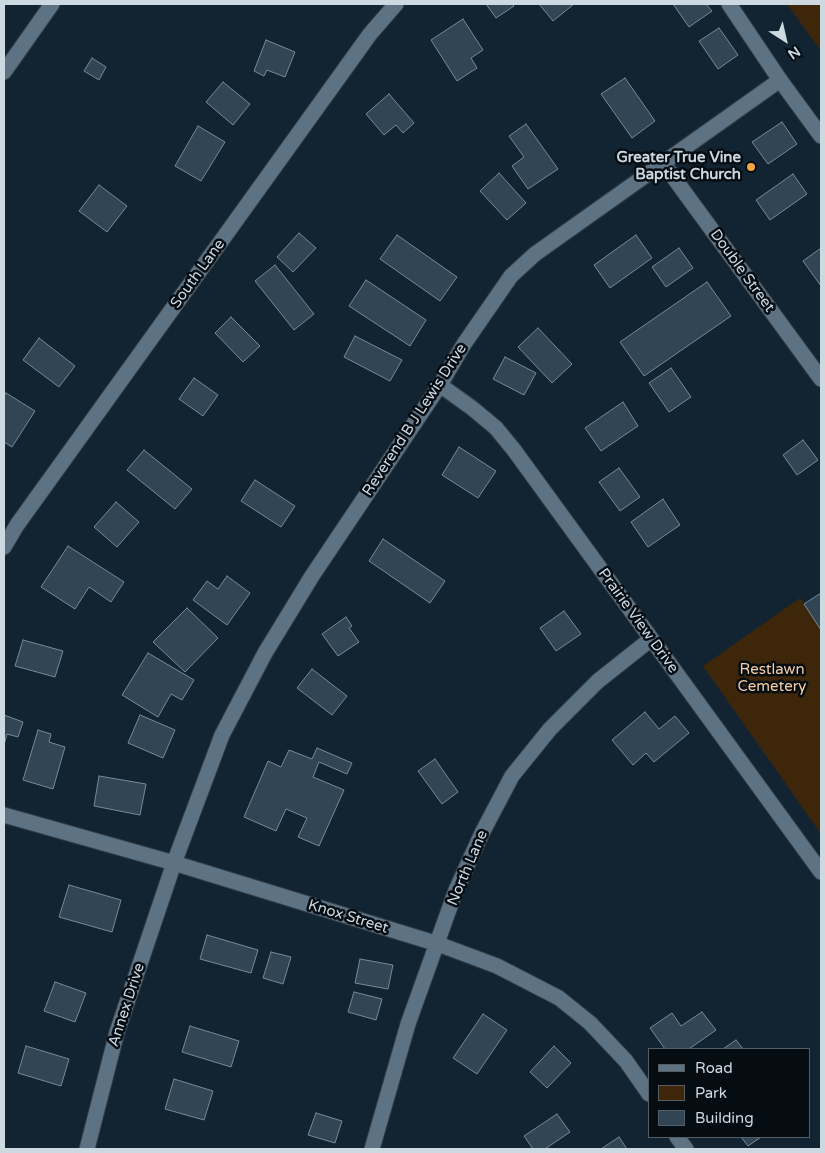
<!DOCTYPE html>
<style>
body{margin:0}
#map{position:relative;width:825px;height:1153px;overflow:hidden;background:#122431;font-family:"Varela Round",sans-serif}
canvas{display:block}
.frame{position:absolute;inset:0;border:5px solid #cdd9e1;pointer-events:none}
.legend{position:absolute;left:648px;top:1048px;width:162px;height:90px;box-sizing:border-box;background:#050c12;border:1px solid #555e65;margin:0;padding:6px 9px;list-style:none;font-size:15px;color:#cdd9e1}
.legend li{display:flex;align-items:center;gap:10px;height:25px}
.legend b{width:25px;border:1px solid #555e65}
.north{position:absolute;left:760px;top:15px;width:50px;height:50px;-webkit-text-stroke:4px #050c12;paint-order:stroke;rotate:145deg;font-size:14px;font-weight:700;line-height:20px;text-align:center;color:#cdd9e1}
.north::after{content:'';display:block;margin:auto;width:18px;height:22px;background:#cdd9e1;clip-path:polygon(50% 0,100% 100%,50% 72%,0 100%)}
</style>
<div id="map">
<canvas width="825" height="1153"></canvas>
<div class="frame"></div>
<ul class="legend">
<li><b style="height:6px;background:#5d7282"></b>Road</li>
<li><b style="height:14px;background:#3e260b"></b>Park</li>
<li><b style="height:14px;background:#324554"></b>Building</li>
</ul>
<div class="north">N</div>
</div>
<script>
const c = document.querySelector('canvas').getContext('2d');
c.lineJoin = 'round';
function fillPath(path, color) { c.fillStyle = color; c.fill(path, 'evenodd'); }
const poly = rows => new Path2D(rows.map(r => 'M' + r).join(''));
function stroke(path, color, width, dash) { c.strokeStyle = color; c.lineWidth = width; c.lineCap = dash ? 'butt' : 'round'; c.setLineDash(dash || []); c.stroke(path); }
function drawText(font, color, halo, rows, align = 'center') {
  c.font = font + ' "Varela Round",sans-serif'; c.lineWidth = 5; c.setLineDash([]); c.textBaseline = 'middle'; c.strokeStyle = halo; c.fillStyle = color; for (const [text, x, y, turn = 0] of rows) {
    c.save(); c.translate(x, y); c.rotate((+turn || 0) * Math.PI / 180); c.textAlign = isNaN(turn) ? turn : align; if (halo) c.strokeText(text, 0, 0); c.fillText(text, 0, 0); c.restore();
  }
}
const green = poly([
 [787,4,821,4,821,51],
 [800,598,821,627,821,834,703,666]
]);
const building = poly([
 [486,4,512,4,514,6,496,18,486,4],
 [539,4,574,4,553,21,539,4],
 [673,4,706,4,712,11,689,27,673,4],
 [463,19,483,50,471,58,477,68,457,81,431,40,463,19],
 [719,28,738,55,718,69,699,41,719,28],
 [266,40,295,52,285,77,267,70,264,76,254,71,266,40],
 [92,58,106,67,99,80,84,71,92,58],
 [625,78,655,121,632,138,601,94,625,78],
 [223,82,250,104,233,125,206,102,223,82],
 [389,94,414,123,403,133,396,125,384,135,366,114,389,94],
 [782,122,797,144,768,164,752,142,782,122],
 [526,124,558,169,528,189,512,166,524,157,509,136,526,124],
 [198,126,225,142,201,181,175,166,198,126],
 [499,173,526,203,507,220,480,191,499,173],
 [793,174,807,194,770,220,756,200,793,174],
 [99,185,127,206,107,232,79,211,99,185],
 [299,233,316,248,293,272,277,257,299,233],
 [397,235,457,277,440,301,380,259,397,235],
 [636,235,652,258,610,288,594,265,636,235],
 [679,248,693,268,666,287,652,267,679,248],
 [821,248,821,286,803,261,821,248],
 [275,265,314,314,294,330,255,281,275,265],
 [366,280,426,320,410,346,349,306,366,280],
 [707,282,731,316,644,376,620,342,707,282],
 [231,317,260,346,243,362,215,333,231,317],
 [538,328,572,364,552,383,518,347,538,328],
 [355,336,402,360,390,381,344,357,355,336],
 [39,338,75,366,59,387,23,360,39,338],
 [505,357,536,373,524,395,493,379,505,357],
 [671,368,691,397,669,412,649,383,671,368],
 [194,378,218,395,203,416,179,399,194,378],
 [6,393,35,411,12,447,4,442,4,396,6,393],
 [623,402,638,426,601,451,585,428,623,402],
 [803,440,818,460,797,475,783,455,803,440],
 [459,447,496,471,478,498,442,475,459,447],
 [144,450,192,489,175,509,127,470,144,450],
 [619,468,640,497,620,511,599,482,619,468],
 [255,480,295,506,281,527,241,501,255,480],
 [663,499,680,525,648,547,631,522,663,499],
 [116,502,139,522,117,547,94,527,116,502],
 [383,539,445,581,430,603,369,561,383,539],
 [68,546,124,582,111,602,89,587,75,609,41,587,68,546],
 [227,576,250,593,227,625,193,600,207,581,218,589,227,576],
 [821,593,821,630,804,604,821,593],
 [187,608,218,638,185,672,153,642,187,608],
 [564,611,581,634,556,651,540,628,564,611],
 [346,617,352,626,349,628,359,642,338,656,322,634,346,617],
 [23,640,63,651,55,677,15,666,23,640],
 [148,653,194,680,182,700,171,694,158,717,122,695,148,653],
 [312,669,347,696,332,715,297,688,312,669],
 [645,712,659,729,675,716,689,733,654,762,646,753,633,765,612,740,645,712],
 [4,715,23,722,18,737,7,734,4,745,4,715],
 [140,715,175,730,163,758,128,743,140,715],
 [38,730,51,734,49,742,65,747,53,789,23,780,38,730],
 [317,748,352,763,347,774,319,762,313,777,344,790,319,846,298,837,307,818,286,809,276,831,244,817,268,761,281,767,289,750,312,759,317,748],
 [435,759,458,792,442,804,418,771,435,759],
 [99,776,146,784,140,815,94,806,99,776],
 [69,885,121,900,112,932,59,917,69,885],
 [207,935,258,950,251,973,200,959,207,935],
 [271,952,291,957,283,984,263,978,271,952],
 [360,959,393,965,388,989,355,983,360,959],
 [55,982,86,993,75,1022,44,1011,55,982],
 [354,992,382,999,376,1020,348,1012,354,992],
 [702,1012,716,1030,689,1049,665,1049,650,1028,672,1013,681,1026,702,1012],
 [483,1014,507,1030,477,1074,453,1058,483,1014],
 [190,1026,239,1041,231,1067,182,1052,190,1026],
 [736,1040,743,1049,723,1049,736,1040],
 [26,1046,69,1059,61,1086,18,1073,26,1046],
 [554,1046,571,1063,547,1088,530,1072,554,1046],
 [174,1079,213,1091,204,1120,165,1109,174,1079],
 [316,1113,342,1121,335,1143,308,1135,316,1113],
 [557,1114,570,1132,545,1149,533,1149,524,1136,557,1114],
 [619,1137,627,1149,601,1149,619,1137],
 [741,1137,761,1137,748,1146,741,1137]
]);
const minor = poly([
 [4,72,52,4],
 [663,163,821,379],
 [440,385,472,408,496,428,514,450,821,872],
 [4,547,17,525,370,34,396,4],
 [4,815,174,863,438,944,497,966,559,998,590,1023,626,1061,649,1094],
 [677,1137,686,1149],
 [87,1149,117,1032,174,863,222,735,265,653,312,576,440,385,464,344,511,276,535,254,780,80],
 [372,1149,408,1024,456,890,482,833,512,776,550,729,598,681,651,639]
]);
const secondary = poly([
 [729,4,780,80,821,136]
]);
const markers = [
 [751,167,5,"#f4a345"]
];
const poiNames = [
 ["Greater True Vine",741,158],
 ["Baptist Church",741,175]
];
const streetNames = [
 ["Double Street",742,271,54],
 ["South Lane",198,274,-54],
 ["Reverend B J Lewis Drive",415,420,-57],
 ["Prairie View Drive",638,621,54],
 ["North Lane",468,868,-67],
 ["Knox Street",348,917,17],
 ["Annex Drive",127,1005,-72]
];
const parkNames = [
 ["Restlawn",772,670],
 ["Cemetery",772,687]
];
fillPath(green, '#3e260b');
fillPath(building, '#324554');
stroke(building, '#758a9a', 1);
stroke(minor, '#313e48', 17);
stroke(secondary, '#313e48', 17);
stroke(minor, '#5d7282', 15);
stroke(secondary, '#5d7282', 15);
for (const [x, y, r, color] of markers) { const dot = new Path2D(); dot.arc(x, y, r, 0, 2 * Math.PI); c.fillStyle = color; c.fill(dot); stroke(dot, '#050c12', 2); }
drawText('bold 15px', '#cdd9e1', '#050c12', poiNames, 'right');
drawText('15px', '#cdd9e1', '#050c12', streetNames);
drawText('15px', '#f5cca3', '#050c12', parkNames);
</script>
